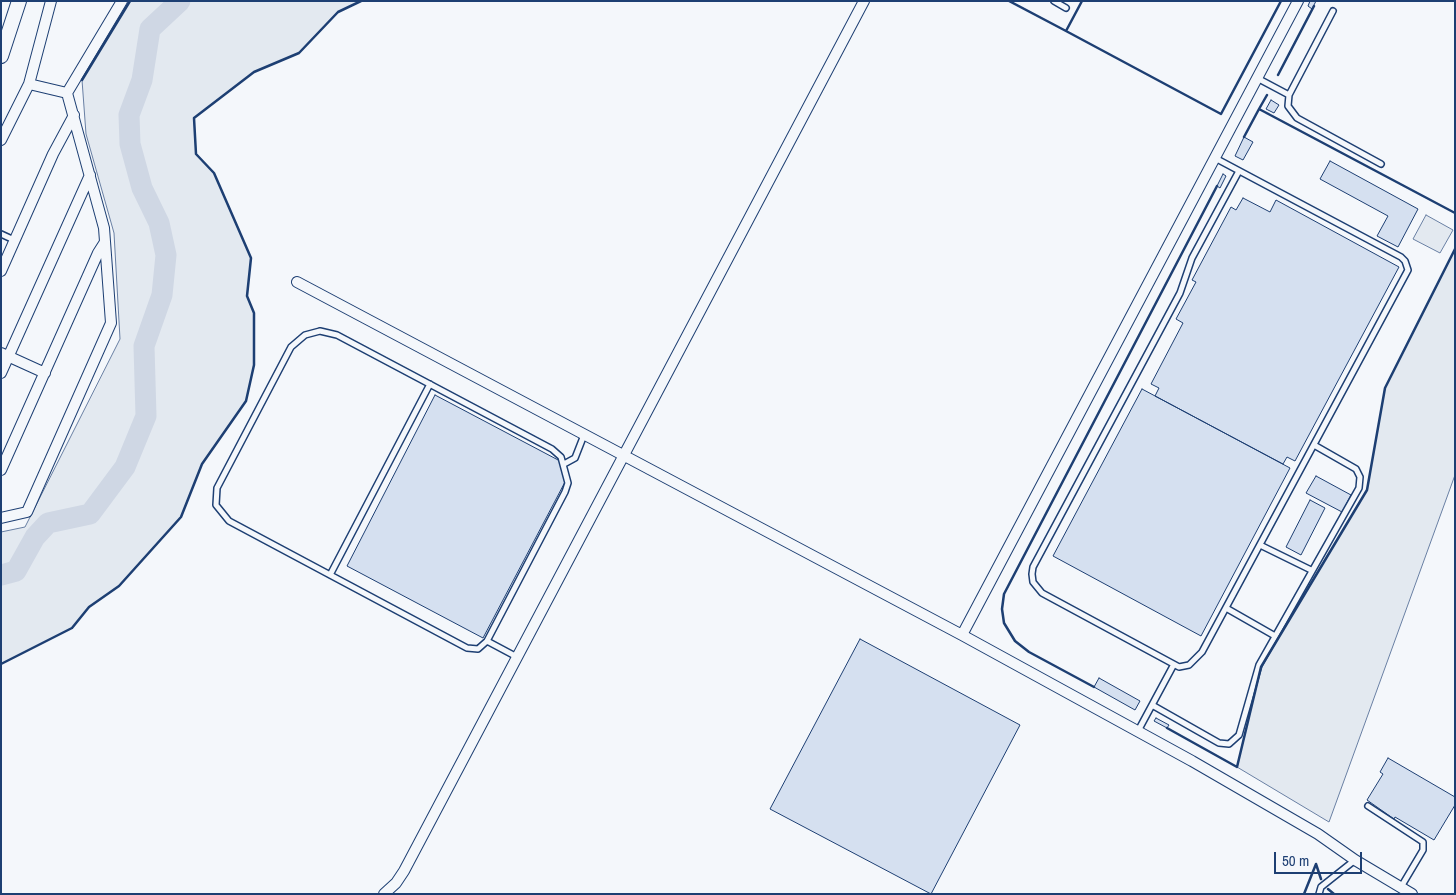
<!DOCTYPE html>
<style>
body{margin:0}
#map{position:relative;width:1456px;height:895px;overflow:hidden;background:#f4f7fb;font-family:"Archivo Narrow",sans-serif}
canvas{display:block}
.frame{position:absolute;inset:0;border:2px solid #1d3f73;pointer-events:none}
.scale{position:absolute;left:1274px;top:852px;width:88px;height:22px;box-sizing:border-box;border:2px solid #1d3f73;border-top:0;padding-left:6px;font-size:15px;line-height:18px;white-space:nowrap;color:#1d3f73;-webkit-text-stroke:4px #f4f7fb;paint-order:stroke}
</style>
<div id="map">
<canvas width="1456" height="895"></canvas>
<div class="frame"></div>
<div class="scale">50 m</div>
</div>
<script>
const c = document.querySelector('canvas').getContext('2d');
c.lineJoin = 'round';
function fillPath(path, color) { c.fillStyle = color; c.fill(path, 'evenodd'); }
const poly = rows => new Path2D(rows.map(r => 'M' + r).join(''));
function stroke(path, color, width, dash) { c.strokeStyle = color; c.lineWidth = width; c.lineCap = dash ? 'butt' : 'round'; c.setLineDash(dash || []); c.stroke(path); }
const green = poly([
 [130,1,361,1,338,12,299,53,254,72,194,118,196,154,214,173,251,258,247,296,254,313,254,365,246,401,202,464,181,517,119,586,89,607,72,628,1,664,1,532,25,527,120,339,114,233,86,134,82,80,130,1],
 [1426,215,1453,230,1440,253,1413,239,1426,215],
 [1455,249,1455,475,1329,822,1237,767,1261,667,1367,490,1385,388,1455,249]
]);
const river = poly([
 [1,575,16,571,35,537,48,523,90,514,125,467,146,416,144,346,162,295,166,255,159,223,142,188,130,144,129,115,142,80,150,29,180,1]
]);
const building = poly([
 [1310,1,1316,1,1312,9,1308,6,1310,1],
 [1271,100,1279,105,1274,113,1266,109,1271,100],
 [1244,137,1253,142,1243,160,1235,156,1244,137],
 [1330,161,1418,209,1398,247,1377,236,1388,216,1320,179,1330,161],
 [1223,174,1226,176,1220,188,1217,186,1223,174],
 [1243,198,1270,212,1276,200,1399,267,1295,461,1287,457,1283,464,1155,396,1159,388,1151,384,1183,323,1176,319,1196,282,1192,280,1231,207,1236,210,1243,198],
 [1142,389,1290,468,1201,636,1053,556,1142,389],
 [435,395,560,461,565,482,483,638,347,566,435,395],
 [1316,476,1351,495,1342,512,1306,493,1316,476],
 [1310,500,1325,508,1301,555,1286,547,1310,500],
 [860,639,1020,725,931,894,770,809,860,639],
 [1099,678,1140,701,1135,710,1094,687,1099,678],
 [1156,718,1169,725,1167,728,1154,721,1156,718],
 [1388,758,1455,797,1455,805,1434,840,1395,817,1394,819,1367,800,1383,774,1380,772,1388,758]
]);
const service = poly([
 [1054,1,1066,8],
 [1333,11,1289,95,1288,106,1297,118,1381,164],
 [1257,78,1289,95],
 [1215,158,1401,257,1405,261,1408,270,1202,652,1189,665,1179,667,1042,593,1033,582,1032,574,1033,567,1180,293,1192,258,1239,171],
 [1,234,14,240],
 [320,331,337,335,552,449,561,457,568,483,565,492,487,641,478,649,467,648,229,521,216,505,217,488,291,347,305,335,320,331],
 [564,464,575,458,584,435],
 [1260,545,1311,570],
 [330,575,430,384],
 [1226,608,1275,636],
 [487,641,517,657],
 [1152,705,1219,743,1229,744,1239,735,1259,665,1359,488,1360,477,1356,469,1314,445],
 [1138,731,1173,666],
 [1368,806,1423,842,1423,850,1401,887],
 [1319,894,1321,887,1355,860]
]);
const minor = poly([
 [29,84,67,93],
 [1,140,29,84,51,1],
 [1,271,53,154,74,115],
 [297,282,962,635,1192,761,1318,834,1355,860,1412,894],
 [1,353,45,373],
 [1,373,90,175],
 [1,470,98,253,105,242],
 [1,518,27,512,111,323,104,228,67,93,122,1],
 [962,635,1298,1],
 [384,894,396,883,404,871,864,1]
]);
const tertiary = poly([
 [1,56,19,1]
]);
const wall = poly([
 [1009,1,1066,31],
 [1082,1,1066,31,1221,114,1281,1],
 [1278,75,1314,6],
 [82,80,130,1],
 [1259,109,1267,95],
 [1244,137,1259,109,1455,213],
 [1,664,72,628,89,607,119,586,181,517,202,464,246,401,254,365,254,313,247,296,251,258,214,173,196,154,194,118,254,72,299,53,338,12,361,1],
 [1094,687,1029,652,1015,641,1004,623,1002,609,1004,594,1217,186],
 [1167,728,1237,767,1261,667,1367,490,1385,388,1455,249],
 [1328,889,1334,894],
 [1304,894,1316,864,1321,879]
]);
fillPath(green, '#e3e9f0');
stroke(green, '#687fa3', 1);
stroke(river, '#cfd7e4', 21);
fillPath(building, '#d5e0f0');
stroke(building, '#1d3f73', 1);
stroke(service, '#1d3f73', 8);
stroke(minor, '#1d3f73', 12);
stroke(tertiary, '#1d3f73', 16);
stroke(service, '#f4f7fb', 5);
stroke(minor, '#f4f7fb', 10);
stroke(tertiary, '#f4f7fb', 14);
stroke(wall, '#1d3f73', 2.5);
</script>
